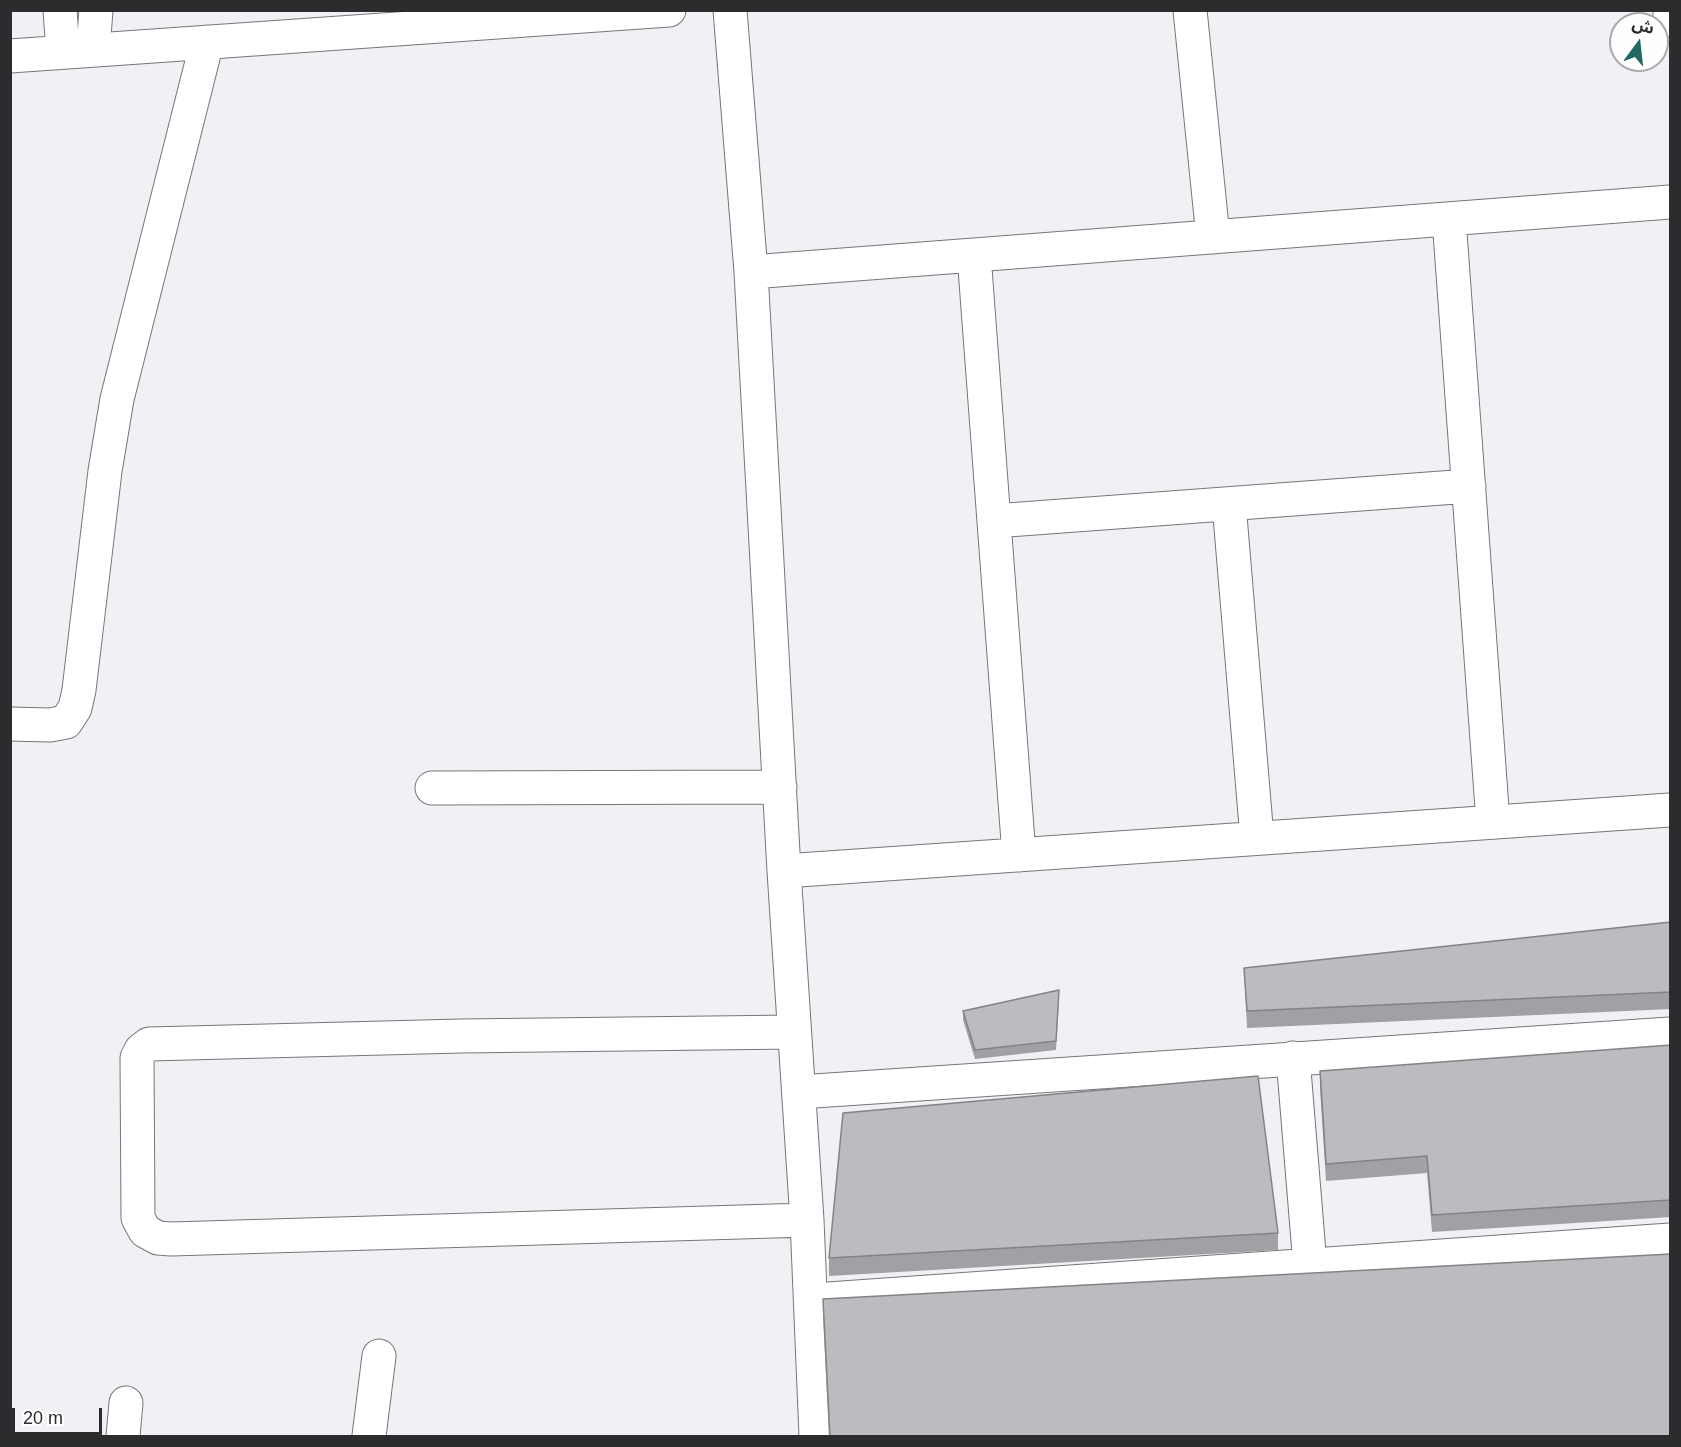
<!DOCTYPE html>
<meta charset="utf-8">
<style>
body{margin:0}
#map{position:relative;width:1681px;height:1447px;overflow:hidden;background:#f0f0f5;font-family:Arial,"Noto Sans Arabic",sans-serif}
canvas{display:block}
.frame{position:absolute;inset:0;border:12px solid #2c2c2e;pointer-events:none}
.north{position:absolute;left:1609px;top:12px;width:60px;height:60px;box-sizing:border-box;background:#fefeff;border:2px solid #aaaaab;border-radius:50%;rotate:15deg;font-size:16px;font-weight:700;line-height:24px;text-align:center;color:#2c2c2e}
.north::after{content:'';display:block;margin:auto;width:21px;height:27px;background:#1f6962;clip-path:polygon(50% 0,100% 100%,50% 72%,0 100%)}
.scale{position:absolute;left:12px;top:1408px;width:90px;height:27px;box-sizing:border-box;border:3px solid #2c2c2e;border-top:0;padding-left:8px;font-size:18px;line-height:21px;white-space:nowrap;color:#2c2c2e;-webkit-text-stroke:4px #fefeff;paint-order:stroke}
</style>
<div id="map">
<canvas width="1681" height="1447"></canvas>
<div class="frame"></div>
<div class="north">ش</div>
<div class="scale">20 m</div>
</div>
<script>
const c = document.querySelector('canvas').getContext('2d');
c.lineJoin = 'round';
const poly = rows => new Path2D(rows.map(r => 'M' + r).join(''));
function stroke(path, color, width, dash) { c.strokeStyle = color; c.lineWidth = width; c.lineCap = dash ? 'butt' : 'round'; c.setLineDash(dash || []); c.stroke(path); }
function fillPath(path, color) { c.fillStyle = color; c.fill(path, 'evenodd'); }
const minor = poly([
 [60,10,63,52],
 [730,10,751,272,784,871,807,1220,816,1436],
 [1190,10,1213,237],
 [1670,10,1670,20],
 [93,50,96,10],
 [10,56,669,10],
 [1449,219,1493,822],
 [974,255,1019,855],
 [751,272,1670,202],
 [1229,504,1257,838],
 [994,521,1469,486],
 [10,724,50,725,66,722,75,708,79,690,105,471,117,399,207,42],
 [432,788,780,787],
 [784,871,1670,810],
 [794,1032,461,1036,149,1044,141,1050,137,1058,138,1218,145,1231,158,1238,171,1239,807,1220],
 [1293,1058,1310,1265],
 [799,1092,1670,1034],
 [814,1300,1670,1240],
 [123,1436,126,1403],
 [369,1436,379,1356]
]);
const wall = poly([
 [1671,922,1671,1009,1247,1028,1244,968],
 [1059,999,1056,1050,975,1059,963,1020,963,1011],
 [1671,1045,1671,1217,1432,1232,1427,1173,1326,1181,1320,1088,1320,1071],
 [1278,1233,1278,1250,829,1276,829,1258],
 [823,1299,1671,1437,829,1437,823,1316]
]);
const building = poly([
 [1671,922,1671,992,1247,1011,1244,968,1671,922],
 [1059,990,1056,1041,975,1050,963,1011,1059,990],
 [1671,1045,1671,1200,1432,1215,1427,1156,1326,1164,1320,1071,1671,1045],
 [1258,1076,1278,1233,829,1258,843,1113,1258,1076],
 [1671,1254,1671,1437,830,1437,823,1299,1671,1254]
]);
stroke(minor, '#76767a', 35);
stroke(minor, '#fff', 33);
fillPath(wall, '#a1a1a5');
fillPath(building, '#bbbbc0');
stroke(building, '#838386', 1.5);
</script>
